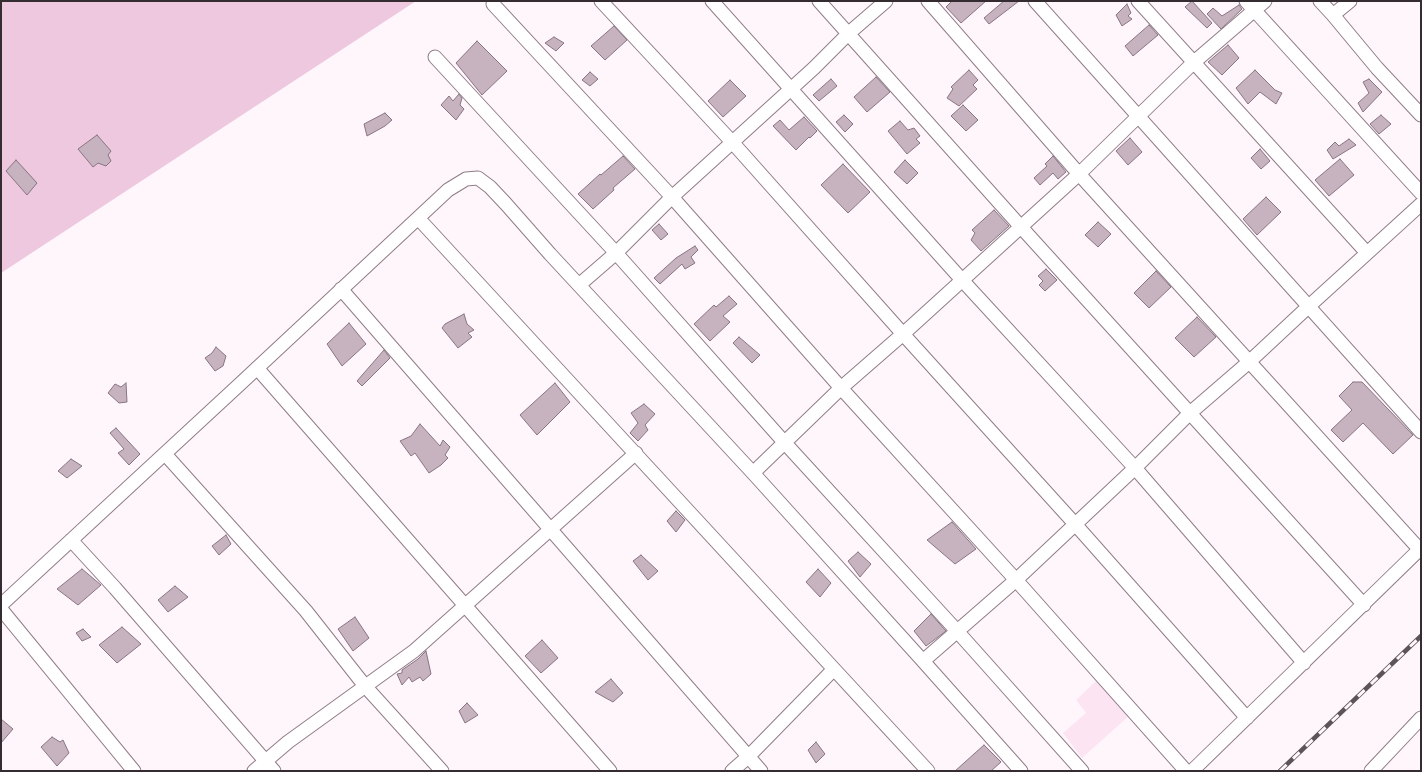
<!DOCTYPE html>
<style>
body{margin:0}
#map{position:relative;width:1422px;height:772px;overflow:hidden;background:#fff6fc;font-family:Lato,sans-serif}
canvas{display:block}
.frame{position:absolute;inset:0;border:2px solid #342c31;pointer-events:none}
</style>
<div id="map">
<canvas width="1422" height="772"></canvas>
<div class="frame"></div>
</div>
<script>
const c = document.querySelector('canvas').getContext('2d');
c.lineJoin = 'round';
function fillPath(path, color) { c.fillStyle = color; c.fill(path, 'evenodd'); }
const poly = rows => new Path2D(rows.map(r => 'M' + r).join(''));
function stroke(path, color, width, dash) { c.strokeStyle = color; c.lineWidth = width; c.lineCap = dash ? 'butt' : 'round'; c.setLineDash(dash || []); c.stroke(path); }
const built = poly([
 [1096,681,1130,715,1082,758,1063,733,1086,713,1076,700]
]);
const green = poly([
 [1,1,416,1,1,273]
]);
const building = poly([
 [952,1,986,1,961,23,946,7,952,1],
 [1004,1,1019,1,989,24,984,18,1004,1],
 [1192,1,1212,23,1207,28,1185,7,1192,1],
 [1127,4,1131,13,1128,16,1132,19,1122,26,1116,15,1127,4],
 [1239,5,1242,9,1221,29,1207,14,1213,8,1222,16,1239,5],
 [1149,25,1158,35,1133,56,1125,46,1149,25],
 [614,26,627,40,605,60,591,46,614,26],
 [554,37,564,43,556,51,545,43,554,37],
 [477,41,507,71,482,95,456,63,477,41],
 [1228,45,1239,58,1222,75,1208,62,1228,45],
 [969,70,978,80,973,85,977,89,959,106,947,98,953,89,951,87,969,70],
 [1255,70,1275,90,1282,93,1276,104,1260,92,1248,104,1236,88,1255,70],
 [590,72,598,79,590,86,582,80,590,72],
 [876,77,890,92,867,112,854,97,876,77],
 [831,79,837,86,819,101,813,95,831,79],
 [1369,79,1382,92,1363,112,1358,103,1369,93,1363,82,1369,79],
 [730,80,746,96,723,117,708,101,730,80],
 [459,94,462,98,460,105,464,109,456,120,441,105,449,96,453,101,459,94],
 [963,105,978,120,966,131,951,116,963,105],
 [385,113,392,120,385,126,367,136,364,124,385,113],
 [844,115,853,124,845,132,836,122,844,115],
 [1381,115,1391,124,1379,134,1370,124,1381,115],
 [804,117,817,131,810,138,809,137,796,150,773,126,780,120,789,130,804,117],
 [900,121,908,130,914,128,920,136,916,139,920,143,907,154,888,131,900,121],
 [97,135,111,151,108,155,111,161,106,166,98,163,93,167,78,149,97,135],
 [1130,138,1142,152,1128,165,1116,151,1130,138],
 [1349,139,1356,145,1333,159,1327,150,1335,142,1339,146,1349,139],
 [1260,149,1270,161,1261,169,1251,158,1260,149],
 [623,156,635,169,613,188,614,190,593,209,578,194,600,174,601,175,623,156],
 [1053,156,1066,172,1058,179,1053,173,1040,185,1034,178,1047,166,1045,164,1053,156],
 [1340,159,1354,175,1329,196,1315,180,1340,159],
 [16,160,37,183,27,195,6,171,16,160],
 [905,160,918,173,907,184,894,172,905,160],
 [843,164,870,192,848,213,821,185,843,164],
 [1266,197,1281,212,1257,235,1243,219,1266,197],
 [994,210,1009,226,981,251,971,240,975,233,972,230,994,210],
 [1098,222,1111,234,1098,247,1085,235,1098,222],
 [659,224,668,234,661,240,652,230,659,224],
 [695,246,698,250,691,257,695,263,685,269,682,264,660,284,654,278,676,258,695,246],
 [1046,269,1057,280,1045,291,1039,285,1043,281,1038,276,1046,269],
 [1156,271,1171,287,1149,308,1134,293,1156,271],
 [729,296,737,304,723,316,730,322,710,341,694,324,714,305,716,307,729,296],
 [464,314,467,324,474,330,468,333,472,337,458,348,442,328,445,324,464,314],
 [1197,317,1216,337,1194,357,1175,338,1197,317],
 [349,323,366,344,342,366,327,344,349,323],
 [739,337,760,355,752,363,733,343,739,337],
 [216,347,226,356,223,366,215,371,205,358,212,353,216,347],
 [384,350,390,358,362,386,357,381,384,350],
 [1353,382,1362,382,1413,435,1393,454,1363,423,1343,442,1331,430,1352,410,1339,396,1353,382],
 [126,383,127,402,119,403,108,393,115,384,121,387,126,383],
 [555,383,570,402,537,435,520,415,555,383],
 [644,404,655,414,645,425,648,430,638,441,630,433,638,423,631,413,644,404],
 [420,424,440,446,443,440,450,447,445,455,448,458,441,465,429,473,415,453,411,456,400,441,411,436,420,424],
 [116,428,140,454,129,465,118,453,124,449,110,433,116,428],
 [71,459,82,466,67,478,58,471,71,459],
 [676,511,685,520,676,532,667,521,676,511],
 [952,522,976,549,955,564,927,540,952,522],
 [226,535,231,544,219,555,212,546,226,535],
 [858,552,871,564,860,577,848,561,858,552],
 [641,555,658,571,648,580,633,561,641,555],
 [82,569,101,585,78,605,57,589,82,569],
 [818,569,831,583,820,597,806,582,818,569],
 [175,586,188,597,168,612,158,600,175,586],
 [931,614,946,631,926,646,914,631,931,614],
 [355,617,369,638,353,651,338,629,355,617],
 [122,627,141,644,117,663,99,645,122,627],
 [83,629,91,637,82,641,76,633,83,629],
 [542,640,558,658,541,673,525,656,542,640],
 [426,651,431,674,423,681,420,677,412,682,409,677,402,685,397,674,402,673,402,670,418,659,426,651],
 [611,679,623,693,613,702,595,692,611,679],
 [467,703,478,715,465,723,459,711,467,703],
 [1,719,13,729,1,743,1,719],
 [52,737,60,742,63,740,69,753,57,766,41,747,52,737],
 [816,742,825,754,816,763,808,750,816,742],
 [984,745,1001,762,991,771,955,771,984,745]
]);
const minor = poly([
 [601,1,733,143,903,334,1075,524,1247,718],
 [712,1,962,280,1135,468,1304,663],
 [819,1,1021,227,1364,605],
 [928,1,1079,174,1420,550],
 [1035,1,1421,432],
 [1138,1,1367,253],
 [1246,1,1421,193],
 [1320,1,1333,15],
 [1350,1,1333,15,1377,68,1421,115],
 [493,4,672,197,841,388,1016,580,1186,771],
 [435,57,616,253,784,442,957,631,1082,771],
 [418,218,928,771],
 [579,285,616,253,672,197,814,68,849,33,886,1],
 [341,289,761,771],
 [257,368,610,771],
 [165,454,306,611,365,686,442,771],
 [753,473,841,388,903,334,1079,174,1193,63,1265,1],
 [71,540,115,588,274,771],
 [1,605,240,384,448,190,466,179,478,178,490,187,506,204,550,254,753,473,923,661,1016,580,1135,468,1190,413,1249,362,1308,307,1421,204],
 [1,609,134,771],
 [923,661,1021,771],
 [254,771,288,742,414,651,636,453],
 [732,771,748,757,834,669],
 [1192,771,1421,548],
 [1371,771,1421,718]
]);
const rail = poly([
 [1280,771,1421,636]
]);
fillPath(built, '#fce4f3');
fillPath(green, '#edc8df');
fillPath(building, '#c7b2bf');
stroke(building, '#897582', 1);
stroke(minor, '#907c88', 15);
stroke(minor, '#fff', 13);
stroke(rail, '#5d545a', 4.5);
stroke(rail, '#fff6fc', 3, [9]);
</script>
